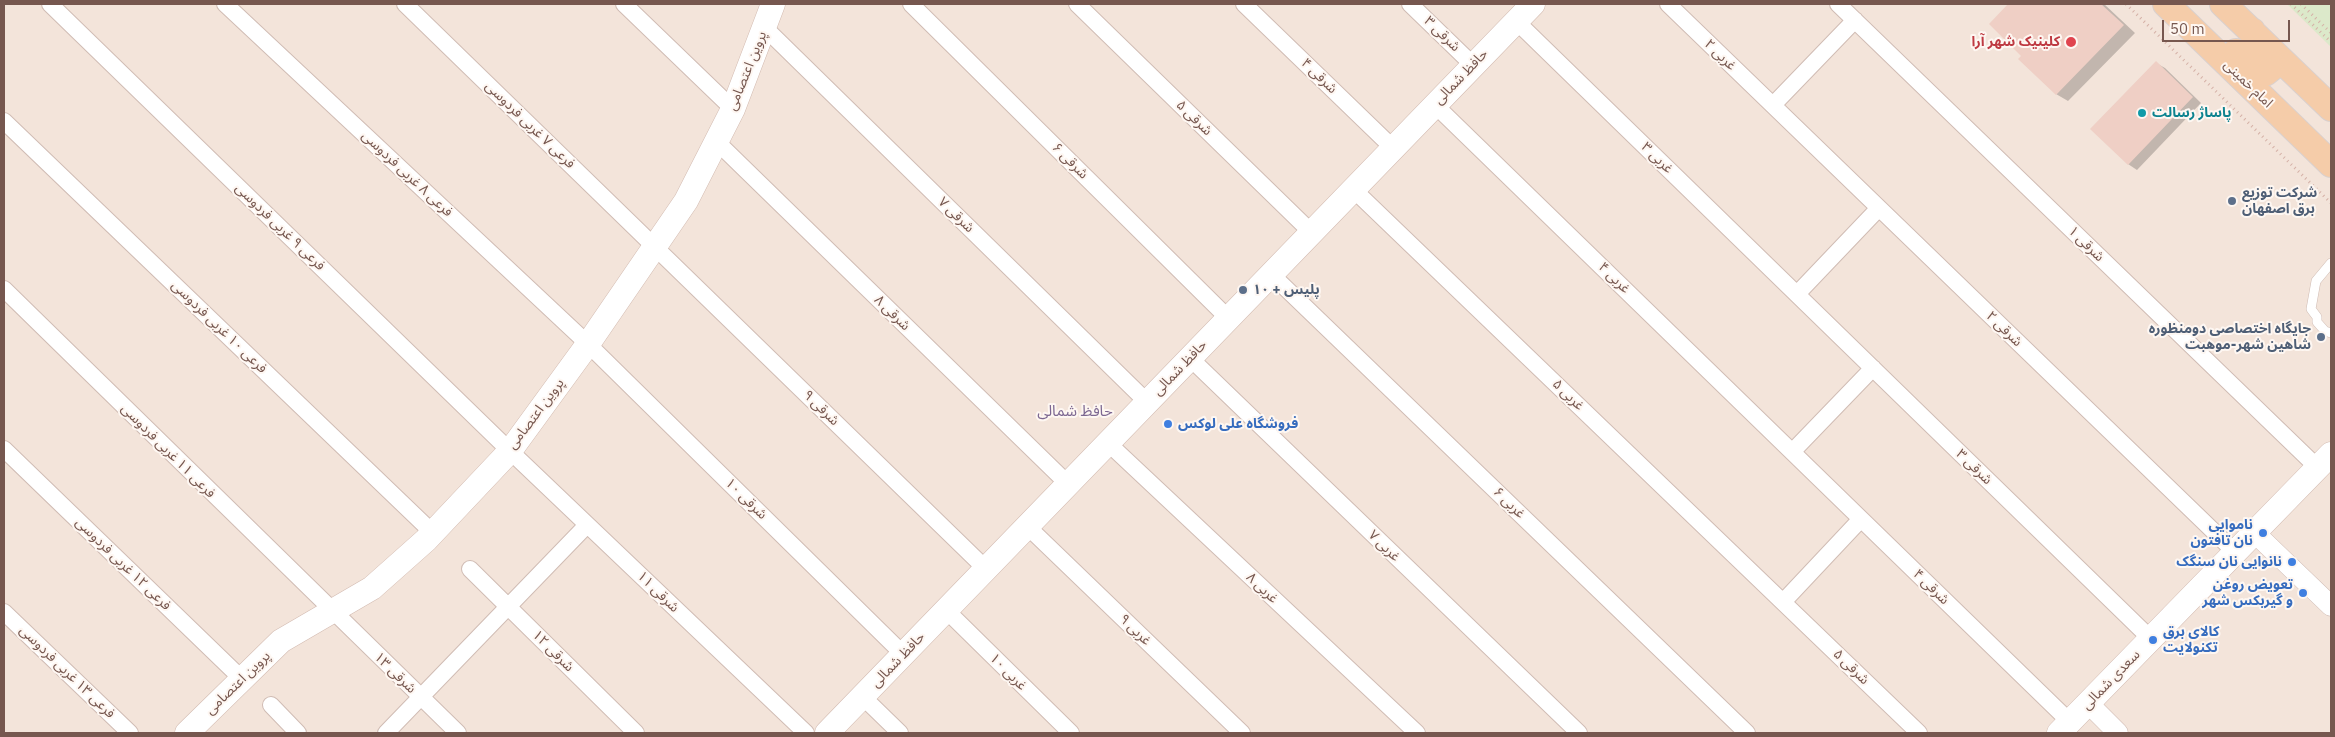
<!DOCTYPE html>
<meta charset="utf-8">
<style>
body{margin:0}
#map{position:relative;width:2335px;height:737px;overflow:hidden;background:#fcf3ec;font-family:"IBM Plex Sans",sans-serif}
canvas{display:block}
.frame{position:absolute;inset:0;border:5px solid #76574f;pointer-events:none}
.scale{position:absolute;left:2162px;top:20px;width:128px;height:22px;box-sizing:border-box;border:2px solid #76574f;border-top:0;padding-left:6px;font-size:15px;line-height:18px;white-space:nowrap;color:#76574f;-webkit-text-stroke:4px #fef7f2;paint-order:stroke}
</style>
<div id="map">
<canvas width="2335" height="737"></canvas>
<div class="frame"></div>
<div class="scale">50 m</div>
</div>
<script>
const c = document.querySelector('canvas').getContext('2d');
c.lineJoin = 'round';
function fillPath(path, color) { c.fillStyle = color; c.fill(path, 'evenodd'); }
const poly = rows => new Path2D(rows.map(r => 'M' + r).join(''));
function stroke(path, color, width, dash) { c.strokeStyle = color; c.lineWidth = width; c.lineCap = dash ? 'butt' : 'round'; c.setLineDash(dash || []); c.stroke(path); }
function drawText(font, color, halo, rows, align = 'center') {
  c.font = font + ' "IBM Plex Sans","Noto Sans Arabic",sans-serif'; c.lineWidth = 4; c.setLineDash([]); c.textBaseline = 'middle'; c.strokeStyle = halo; c.fillStyle = color; for (const [text, x, y, turn = 0] of rows) {
    c.save(); c.translate(x, y); c.rotate((+turn || 0) * Math.PI / 180); c.textAlign = isNaN(turn) ? turn : align; if (halo) c.strokeText(text, 0, 0); c.fillText(text, 0, 0); c.restore();
  }
}
const residential = poly([
 [4,4,2331,4,2331,733,4,733]
]);
const green = poly([
 [2287,4,2331,4,2331,47]
]);
const shadow = poly([
 [2010,4,2104,4,2135,33,2068,101,2056,94,2023,56,1990,24],
 [2156,63,2165,68,2201,103,2137,170,2128,164]
]);
const building = poly([
 [2008,4,2101,4,2124,25,2056,95,2018,59,2021,56,1989,24],
 [2156,61,2193,97,2128,165,2090,129]
]);
const path = poly([
 [2126,4,2331,203],
 [2291,4,2331,42],
 [2301,4,2331,33]
]);
const service = poly([
 [2331,263,2316,281,2311,309,2317,317,2317,322,2325,331,2331,333]
]);
const minor = poly([
 [50,4,510,451,806,733],
 [225,4,588,344,903,654],
 [405,4,986,569],
 [624,4,733,109],
 [911,4,1228,318],
 [1077,4,1311,232],
 [1244,4,1393,148],
 [1410,4,1473,65],
 [1668,4,2235,552],
 [1838,4,2318,468],
 [1516,21,2151,639],
 [764,27,1147,402],
 [1435,105,2070,722],
 [1773,105,1855,20],
 [4,121,433,533],
 [716,141,1068,484],
 [1353,189,1919,733],
 [1271,274,1747,733],
 [4,289,458,733],
 [1797,294,1879,208],
 [1190,358,1579,733],
 [1108,443,1417,733],
 [4,449,242,679],
 [1792,452,1873,368],
 [1027,526,1242,733],
 [470,569,636,733],
 [1783,602,1861,519],
 [946,610,1071,733],
 [4,612,130,733],
 [863,697,900,733],
 [271,705,298,733],
 [386,733,587,525]
]);
const tertiary = poly([
 [2255,533,2331,606],
 [2088,703,2118,733]
]);
const secondary = poly([
 [187,733,281,641,372,588,426,540,510,451,588,344,686,201,733,109,773,4],
 [827,733,1533,4],
 [2059,733,2331,454]
]);
const primary = poly([
 [2166,4,2331,164],
 [2223,4,2331,108],
 [2236,52,2257,73,2265,73,2275,65,2274,59,2255,40,2252,31]
]);
const markers = [
 [2071,42,6,"#e0444e"],
 [2142,113,5,"#0f9aa8"],
 [2232,201,5,"#5c6f8a"],
 [1243,290,5,"#5c6f8a"],
 [2321,337,5,"#5c6f8a"],
 [1168,424,5,"#3f7fe0"],
 [2263,533,5,"#3f7fe0"],
 [2292,562,5,"#3f7fe0"],
 [2303,593,5,"#3f7fe0"],
 [2153,640,5,"#3f7fe0"]
];
const streetNames = [
 ["۳ شرقی",1442,34,44],
 ["۲ غربی",1720,55,44],
 ["پروین اعتصامی",747,71,-68],
 ["۴ شرقی",1319,76,44],
 ["حافظ شمالی",1461,77,-46],
 ["امام خمینی",2248,84,44],
 ["۵ شرقی",1194,118,44],
 ["فرعی ۷ غربی فردوسی",530,125,44],
 ["۳ غربی",1657,158,44],
 ["۶ شرقی",1070,161,45],
 ["فرعی ۸ غربی فردوسی",407,174,43],
 ["۷ شرقی",956,215,44],
 ["فرعی ۹ غربی فردوسی",280,227,44],
 ["۱ شرقی",2086,244,44],
 ["۴ غربی",1614,278,44],
 ["۸ شرقی",892,313,44],
 ["فرعی ۱۰ غربی فردوسی",219,327,44],
 ["۲ شرقی",2004,329,44],
 ["حافظ شمالی",1180,368,-46],
 ["۵ غربی",1568,395,44],
 ["شرقی ۹",821,408,44],
 ["پروین اعتصامی",536,414,-53],
 ["فرعی ۱۱ غربی فردوسی",168,451,45],
 ["۳ شرقی",1974,467,44],
 ["شرقی ۱۰",746,499,44],
 ["۶ غربی",1509,503,44],
 ["۷ غربی",1384,546,44],
 ["فرعی ۱۲ غربی فردوسی",123,564,44],
 ["۴ شرقی",1931,587,44],
 ["۸ غربی",1262,588,43],
 ["۱۱ شرقی",658,592,44],
 ["۹ غربی",1135,630,44],
 ["۱۲ شرقی",553,651,45],
 ["حافظ شمالی",898,660,-46],
 ["۵ شرقی",1851,667,44],
 ["فرعی ۱۳ غربی فردوسی",67,672,44],
 ["۱۰ غربی",1008,672,45],
 ["۱۳ شرقی",395,673,44],
 ["سعدی شمالی",2111,680,-46],
 ["پروین اعتصامی",238,683,-44]
];
const healthNames = [
 ["کلینیک شهر آرا",2060,42]
];
const cultureNames = [
 ["پاساژ رسالت",2152,113]
];
const serviceNames = [
 ["شرکت توزیع",2242,193],
 ["برق اصفهان",2242,209],
 ["پلیس + ۱۰",1253,290],
 ["جایگاه اختصاصی دومنظوره",2311,329,"right"],
 ["شاهین شهر-موهبت",2311,345,"right"]
];
const shopNames = [
 ["فروشگاه علی لوکس",1178,424,"left"],
 ["ناموایی",2253,525],
 ["نان تافتون",2253,541],
 ["نانوایی نان سنگک",2282,562],
 ["تعویض روغن",2293,585],
 ["و گیربکس شهر",2293,601],
 ["کالای برق",2163,632,"left"],
 ["تکنولایت",2163,648,"left"]
];
const neighbourhoodNames = [
 ["حافظ شمالی",1075,412]
];
fillPath(residential, '#f3e4da');
fillPath(green, '#dce9ca');
fillPath(shadow, '#0003');
fillPath(building, '#efcfc5');
stroke(service, '#d0bcb4', 10);
stroke(minor, '#d0bcb4', 18);
stroke(tertiary, '#d0bcb4', 21);
stroke(secondary, '#d3bbb1', 25);
stroke(primary, '#d9d0ce', 28);
stroke(path, '#d5b1a7', 3, [1, 4]);
stroke(service, '#fff', 9);
stroke(minor, '#fff', 16);
stroke(tertiary, '#fff', 20);
stroke(secondary, '#fff', 24);
stroke(primary, '#f5cca9', 26);
for (const [x, y, r, color] of markers) { const dot = new Path2D(); dot.arc(x, y, r, 0, 2 * Math.PI); c.fillStyle = color; c.fill(dot); stroke(dot, '#fef7f2', 2); }
drawText('14px', '#76574f', '#fef7f2', streetNames);
drawText('bold 14px', '#be3a42', '#fef7f2', healthNames, 'right');
drawText('bold 14px', '#0d838f', '#fef7f2', cultureNames, 'left');
drawText('bold 14px', '#4e5e75', '#fef7f2', serviceNames, 'left');
drawText('bold 14px', '#366cbe', '#fef7f2', shopNames, 'right');
drawText('15px', '#7c6791', '#fef7f2', neighbourhoodNames);
</script>
